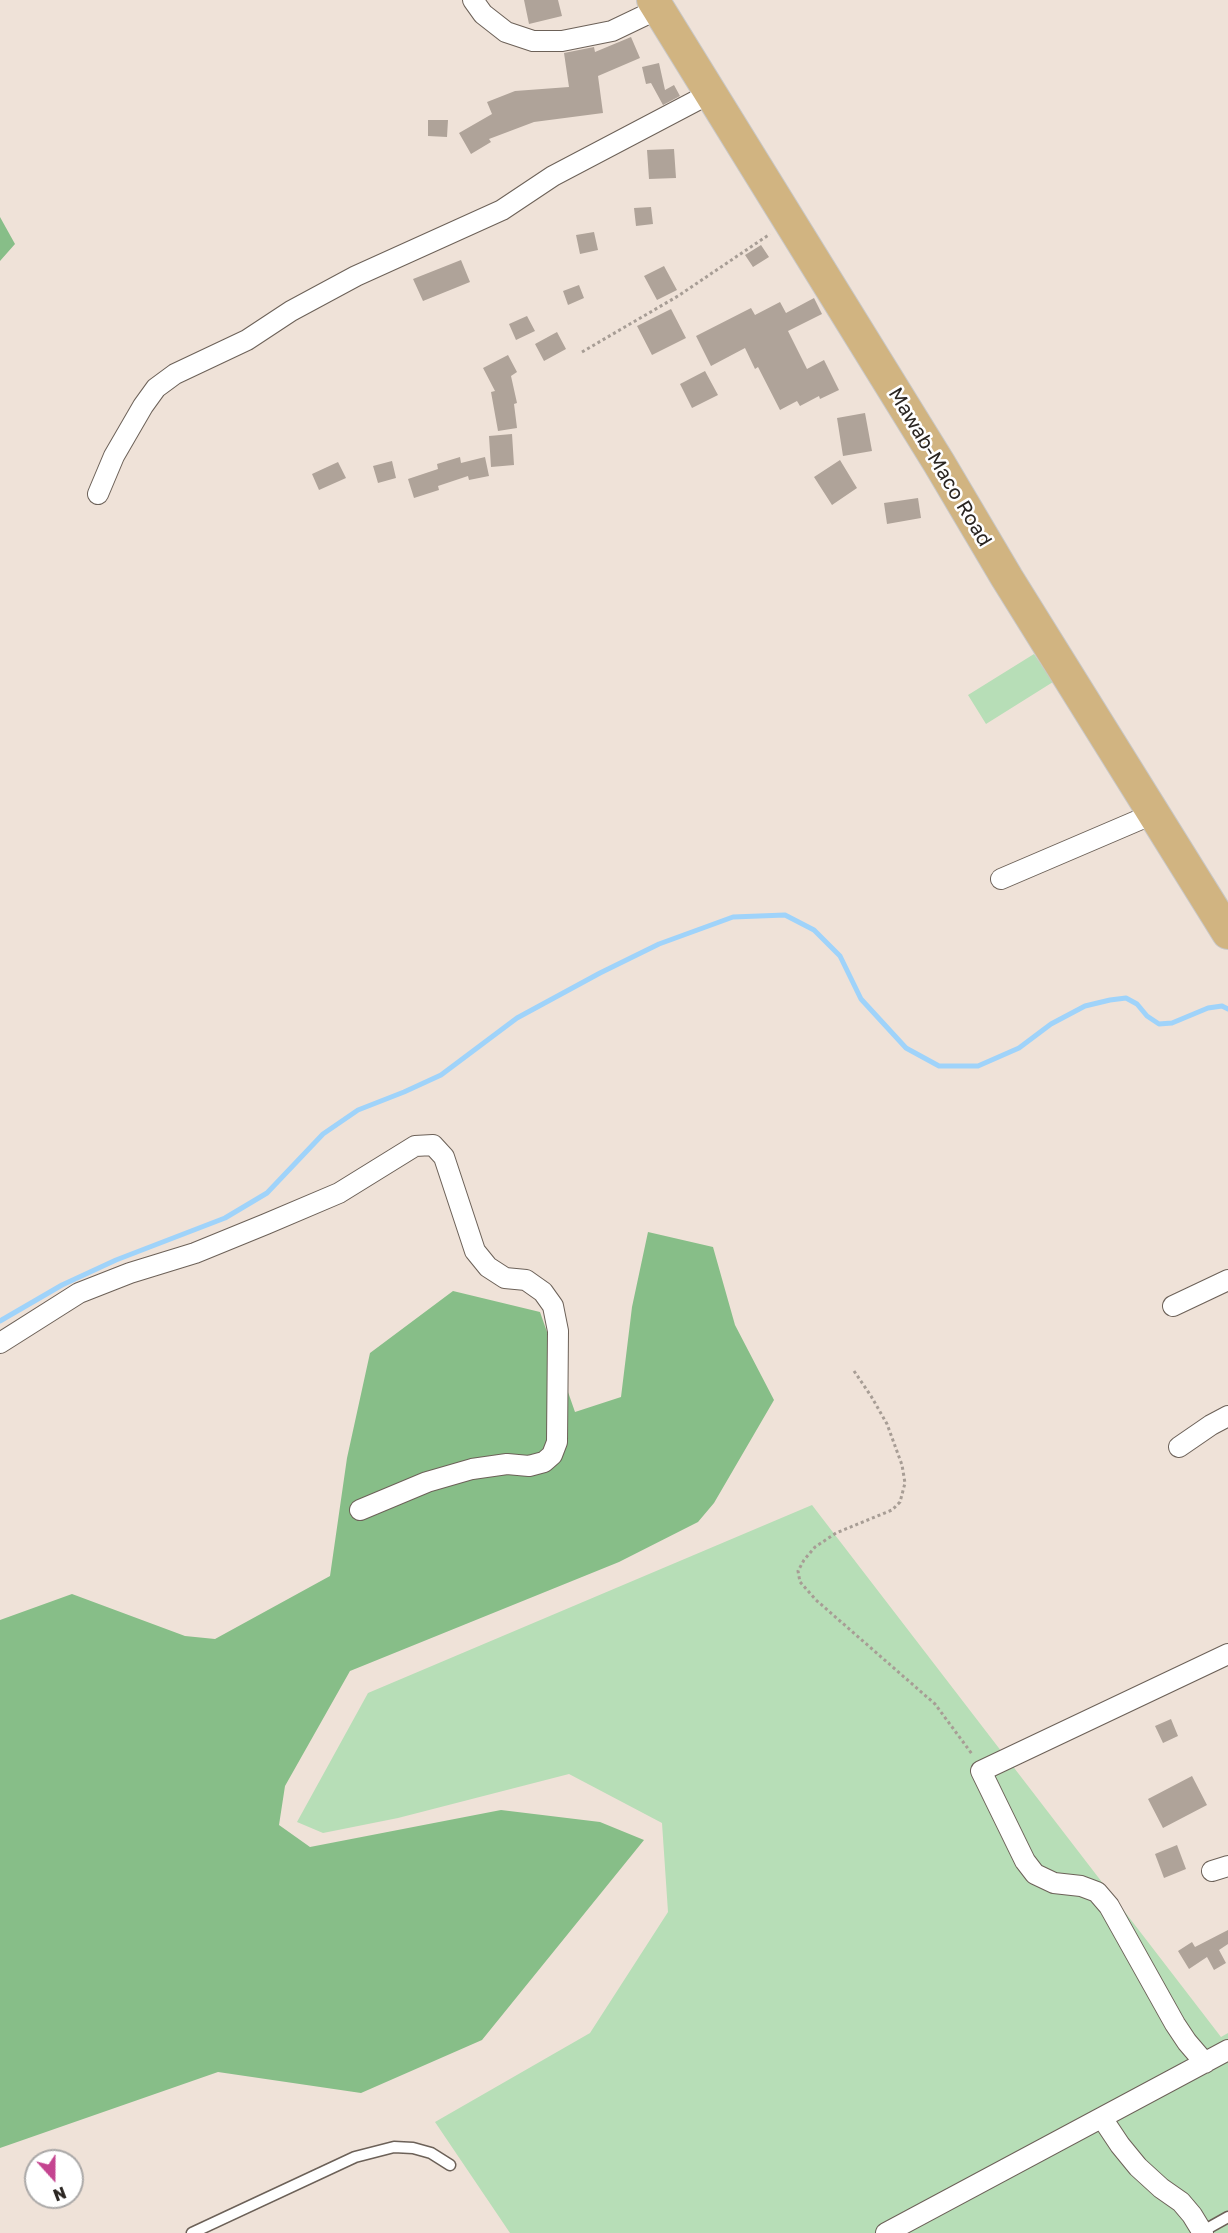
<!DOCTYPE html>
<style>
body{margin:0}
#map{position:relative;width:1228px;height:2233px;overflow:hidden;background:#efe2d8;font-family:"Golos Text",sans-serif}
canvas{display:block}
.north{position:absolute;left:24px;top:2149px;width:60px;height:60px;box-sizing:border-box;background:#fff;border:2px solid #aaa8a7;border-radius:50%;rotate:159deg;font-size:16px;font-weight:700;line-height:24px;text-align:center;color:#2b2622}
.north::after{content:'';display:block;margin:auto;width:21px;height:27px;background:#c44490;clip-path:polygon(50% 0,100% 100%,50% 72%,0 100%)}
</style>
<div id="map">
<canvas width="1228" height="2233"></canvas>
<div class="north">N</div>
</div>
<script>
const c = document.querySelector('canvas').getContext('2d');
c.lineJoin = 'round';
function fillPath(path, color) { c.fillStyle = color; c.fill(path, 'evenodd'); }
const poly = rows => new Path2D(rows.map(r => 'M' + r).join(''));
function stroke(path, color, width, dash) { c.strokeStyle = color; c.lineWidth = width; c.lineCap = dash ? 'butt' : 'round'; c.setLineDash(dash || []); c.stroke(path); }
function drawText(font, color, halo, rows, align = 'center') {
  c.font = font + ' "Golos Text",sans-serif'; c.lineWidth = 5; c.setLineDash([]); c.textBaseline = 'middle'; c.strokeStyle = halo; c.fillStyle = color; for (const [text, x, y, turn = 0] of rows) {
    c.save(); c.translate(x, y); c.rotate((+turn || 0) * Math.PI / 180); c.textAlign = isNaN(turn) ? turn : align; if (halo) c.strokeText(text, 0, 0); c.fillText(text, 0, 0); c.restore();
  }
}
const green = poly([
 [1034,654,1053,682,986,724,968,695],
 [812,1505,1221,2037,1228,2033,1228,2233,510,2233,435,2122,590,2033,668,1912,662,1823,569,1774,398,1818,323,1833,297,1822,368,1693]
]);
const forest = poly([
 [0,217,15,244,0,261],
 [648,1232,713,1247,735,1325,774,1400,714,1503,698,1522,619,1562,350,1671,285,1786,279,1825,310,1847,501,1810,600,1822,644,1840,482,2040,361,2093,218,2072,0,2148,0,1620,72,1594,185,1636,215,1639,330,1576,347,1458,370,1353,453,1291,540,1312,575,1412,621,1397,632,1307]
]);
const stream = poly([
 [0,1321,62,1285,116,1260,225,1218,267,1193,323,1134,358,1110,404,1092,441,1075,517,1018,600,973,659,944,733,917,785,915,814,930,840,956,861,999,906,1048,939,1066,978,1066,1019,1048,1051,1024,1085,1006,1110,1000,1126,998,1137,1004,1147,1016,1159,1024,1172,1023,1208,1008,1222,1006,1228,1009]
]);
const building = poly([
 [524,0,558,0,562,16,529,24],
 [631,37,640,58,598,76,603,113,534,122,489,139,491,142,471,154,459,133,492,114,487,102,515,91,569,87,564,53,594,47,595,52],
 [659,63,665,90,674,85,680,96,663,105,651,83,646,84,642,67],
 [428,120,448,120,447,137,428,136],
 [674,149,676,178,649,179,647,150],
 [651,207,653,224,636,226,634,208],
 [594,232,598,250,580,254,576,235],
 [761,245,769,257,753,267,745,255],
 [461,260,470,282,423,301,413,279],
 [664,266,677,290,657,300,644,276],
 [579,285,584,298,568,305,563,291],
 [814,298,822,314,788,331,807,369,824,360,839,390,820,399,819,396,800,406,797,401,780,410,758,367,755,369,745,348,711,366,696,336,751,308,755,315,780,302,786,313],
 [671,309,686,338,652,355,637,326],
 [527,316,535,331,516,340,509,324],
 [557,332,566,349,544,361,535,344],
 [508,355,517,372,511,376,517,403,514,404,517,428,498,431,491,392,495,391,483,368],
 [705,371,718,395,692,408,680,384],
 [865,413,872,451,843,456,837,418],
 [512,434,514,465,491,467,489,436],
 [460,457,461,463,485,457,489,476,469,480,468,476,438,486,439,490,414,498,408,479,438,469,437,464],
 [840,460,857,488,832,505,814,477],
 [392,461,396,478,378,483,373,466],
 [338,462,346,478,319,490,312,474],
 [918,498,921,518,887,524,884,503],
 [1171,1719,1178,1736,1163,1743,1155,1726],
 [1192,1776,1207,1805,1163,1828,1148,1799],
 [1177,1845,1186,1869,1164,1878,1155,1854],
 [1228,1930,1228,1944,1219,1950,1226,1963,1214,1970,1207,1957,1189,1969,1178,1951,1192,1942,1195,1947]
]);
const path = poly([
 [582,352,678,296,770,234],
 [854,1371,871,1396,887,1424,902,1465,905,1483,900,1502,892,1510,836,1533,815,1547,804,1560,798,1571,800,1582,816,1600,935,1704,972,1754]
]);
const lane = poly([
 [1203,2231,1228,2217],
 [192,2233,355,2157,394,2147,413,2148,431,2153,450,2165]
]);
const street = poly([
 [473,0,483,14,506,32,533,41,562,41,612,31,658,9],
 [98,494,114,456,143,406,156,388,175,374,247,340,291,311,356,276,502,210,553,176,709,94],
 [1001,879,1153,814],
 [1173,1306,1228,1280],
 [0,1343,79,1293,130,1273,195,1253,266,1224,339,1193,415,1146,433,1145,444,1157,475,1251,488,1267,505,1278,526,1280,543,1292,553,1306,558,1331,557,1442,552,1455,544,1462,529,1466,507,1464,472,1469,427,1482,360,1510],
 [1179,1447,1211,1425,1228,1416],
 [1212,1871,1228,1866],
 [1205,2063,1187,2042,1175,2024,1109,1906,1097,1892,1081,1886,1054,1883,1035,1874,1025,1861,981,1771,1228,1654],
 [1102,2118,1120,2145,1138,2167,1161,2188,1181,2202,1192,2215,1203,2233],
 [886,2233,1228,2050]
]);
const primary = poly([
 [653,0,939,463,1007,578,1228,933]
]);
const streetNames = [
 ["Mawab-Maco Road",940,467,59]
];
fillPath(green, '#b7deb7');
fillPath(forest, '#87be88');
stroke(stream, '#9fd3fa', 5);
fillPath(building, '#afa399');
stroke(lane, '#6c6158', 13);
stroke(street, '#6c6158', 22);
stroke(primary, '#c8c7c6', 34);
stroke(path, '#a79d95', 3, [3, 3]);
stroke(lane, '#fff', 10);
stroke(street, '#fff', 20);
stroke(primary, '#d1b481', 32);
drawText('20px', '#2b2622', '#fff', streetNames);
</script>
